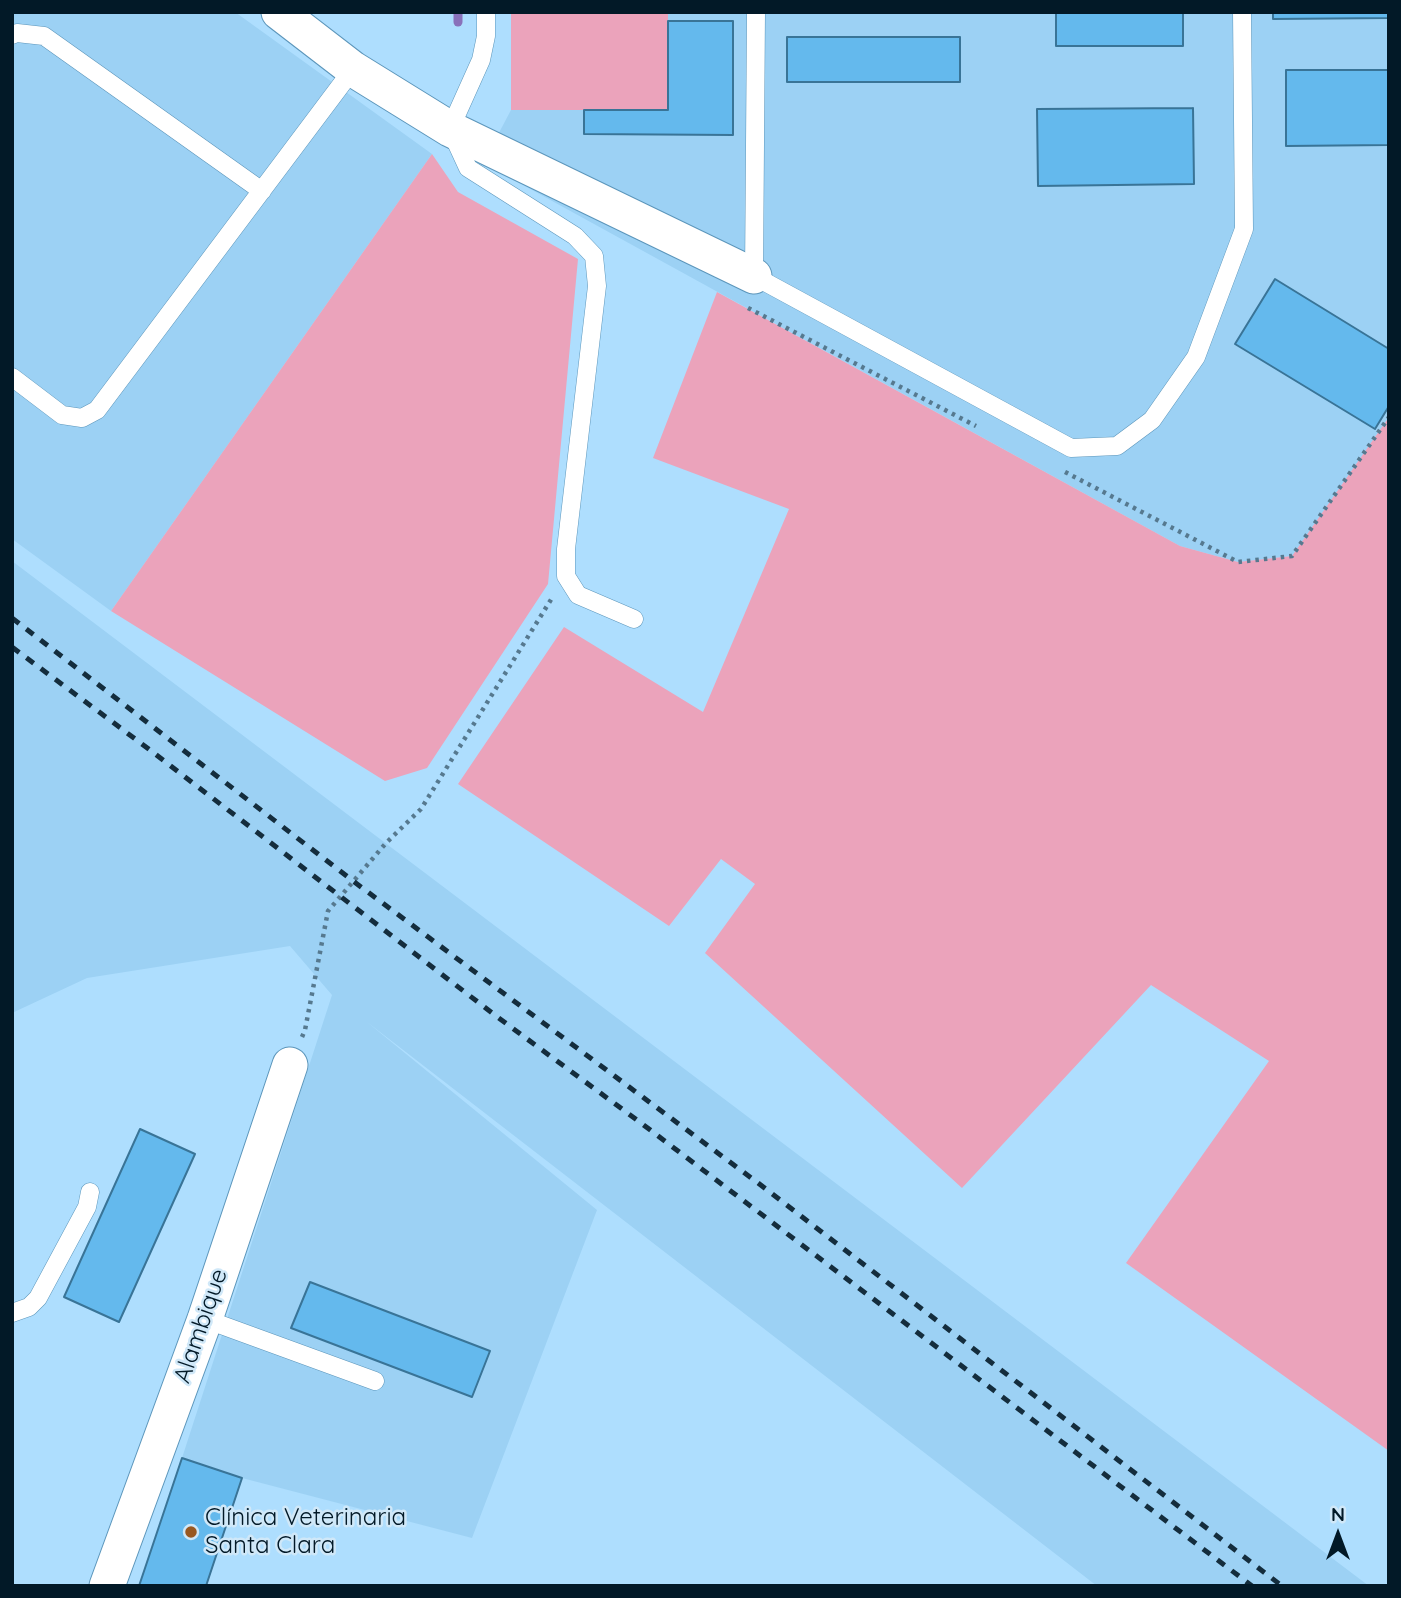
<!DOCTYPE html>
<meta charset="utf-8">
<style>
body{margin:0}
#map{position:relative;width:1401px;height:1598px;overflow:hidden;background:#aedefe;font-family:Quicksand,sans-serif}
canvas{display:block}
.frame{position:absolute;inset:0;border:14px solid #021927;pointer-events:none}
.north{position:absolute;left:1303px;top:1500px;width:70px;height:70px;-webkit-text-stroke:5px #d0e8f8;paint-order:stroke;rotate:0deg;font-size:19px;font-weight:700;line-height:28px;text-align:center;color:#021927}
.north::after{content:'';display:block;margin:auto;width:24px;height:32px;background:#021927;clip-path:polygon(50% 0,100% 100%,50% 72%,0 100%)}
</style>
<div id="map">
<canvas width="1401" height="1598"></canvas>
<div class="frame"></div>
<div class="north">N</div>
</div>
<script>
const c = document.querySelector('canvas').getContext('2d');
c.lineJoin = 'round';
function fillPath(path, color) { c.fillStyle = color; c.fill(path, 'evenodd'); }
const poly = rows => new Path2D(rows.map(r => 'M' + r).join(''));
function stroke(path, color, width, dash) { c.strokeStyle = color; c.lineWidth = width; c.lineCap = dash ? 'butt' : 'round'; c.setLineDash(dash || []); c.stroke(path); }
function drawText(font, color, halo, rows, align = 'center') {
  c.font = font + ' Quicksand,sans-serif'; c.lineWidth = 5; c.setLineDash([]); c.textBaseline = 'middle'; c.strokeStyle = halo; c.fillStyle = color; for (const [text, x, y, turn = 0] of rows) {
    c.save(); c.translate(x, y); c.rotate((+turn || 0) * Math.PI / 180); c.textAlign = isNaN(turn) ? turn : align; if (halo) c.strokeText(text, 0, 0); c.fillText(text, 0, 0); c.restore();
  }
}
const built = poly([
 [12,12,235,12,432,154,111,611,12,539],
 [511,12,1389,12,1389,417,1292,556,1238,562,1180,546,483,163,511,110],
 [12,561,1369,1586,1097,1586,367,1022,597,1210,472,1538,242,1478,182,1458,332,995,290,946,87,978,12,1013]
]);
const green = poly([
 [511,12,668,12,668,110,511,110],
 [432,154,458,192,578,259,548,584,427,768,385,781,111,611],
 [717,292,1180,546,1238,562,1292,556,1389,417,1389,1451,1126,1263,1269,1061,1151,985,962,1188,705,953,755,884,721,859,669,926,458,784,564,627,703,712,789,509,653,458]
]);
const stream = poly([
 [458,22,458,12]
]);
const building = poly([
 [1056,12,1183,12,1183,46,1056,46,1056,12],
 [1273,12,1389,12,1389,18,1273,19,1273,12],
 [668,21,733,21,733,135,584,134,584,110,668,110,668,21],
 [787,37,960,37,960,82,787,82,787,37],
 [1286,70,1389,70,1389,145,1286,146,1286,70],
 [1193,108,1194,184,1038,186,1037,109,1193,108],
 [1275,279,1389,349,1389,406,1375,429,1235,344,1275,279],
 [140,1129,195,1154,119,1322,64,1297,140,1129],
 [310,1282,490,1351,472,1397,291,1328,310,1282],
 [182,1458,242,1478,206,1586,139,1586,182,1458]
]);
const path = poly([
 [748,308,976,426],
 [1065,472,1238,562,1292,556,1389,417],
 [302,1037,305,1030,328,911,386,843,421,809,552,598]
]);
const lane = poly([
 [486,12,486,36,481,60,450,129,468,168,575,236,594,256,597,286,566,549,566,576,578,595,634,619],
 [756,12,754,276,1071,448,1117,446,1152,420,1196,357,1244,229,1242,12],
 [12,35,17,33,44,36,262,191],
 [12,377,62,415,82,418,97,410,353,69],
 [12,1313,29,1307,38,1298,87,1207,90,1192],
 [205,1319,375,1381]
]);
const street = poly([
 [279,12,353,69,450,129,754,276],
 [107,1586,205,1319,290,1065]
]);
const rail = poly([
 [12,618,353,881,758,1183,1282,1586],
 [12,647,150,750,496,1016,641,1123,1252,1586]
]);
const markers = [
 [191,1532,7,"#985821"]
];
const streetNames = [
 ["Alambique",201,1326,-71]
];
const poiNames = [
 ["Clínica Veterinaria",205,1518],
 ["Santa Clara",205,1546]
];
fillPath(built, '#9cd1f4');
fillPath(green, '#eba3bb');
stroke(stream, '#8971ba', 9);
fillPath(building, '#64b9ed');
stroke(building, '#397497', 2);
stroke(lane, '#5c96bb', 19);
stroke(street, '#5c96bb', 37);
stroke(path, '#56798f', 4.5, [3.5, 5]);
stroke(lane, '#fff', 18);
stroke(street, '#fff', 35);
stroke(rail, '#142d3d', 5, [9, 9]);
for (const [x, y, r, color] of markers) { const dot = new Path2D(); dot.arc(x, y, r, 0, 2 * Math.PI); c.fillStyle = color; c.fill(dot); stroke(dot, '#d0e8f8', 2.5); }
drawText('24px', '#021927', '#d0e8f8', streetNames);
drawText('24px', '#021927', '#d0e8f8', poiNames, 'left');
</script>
